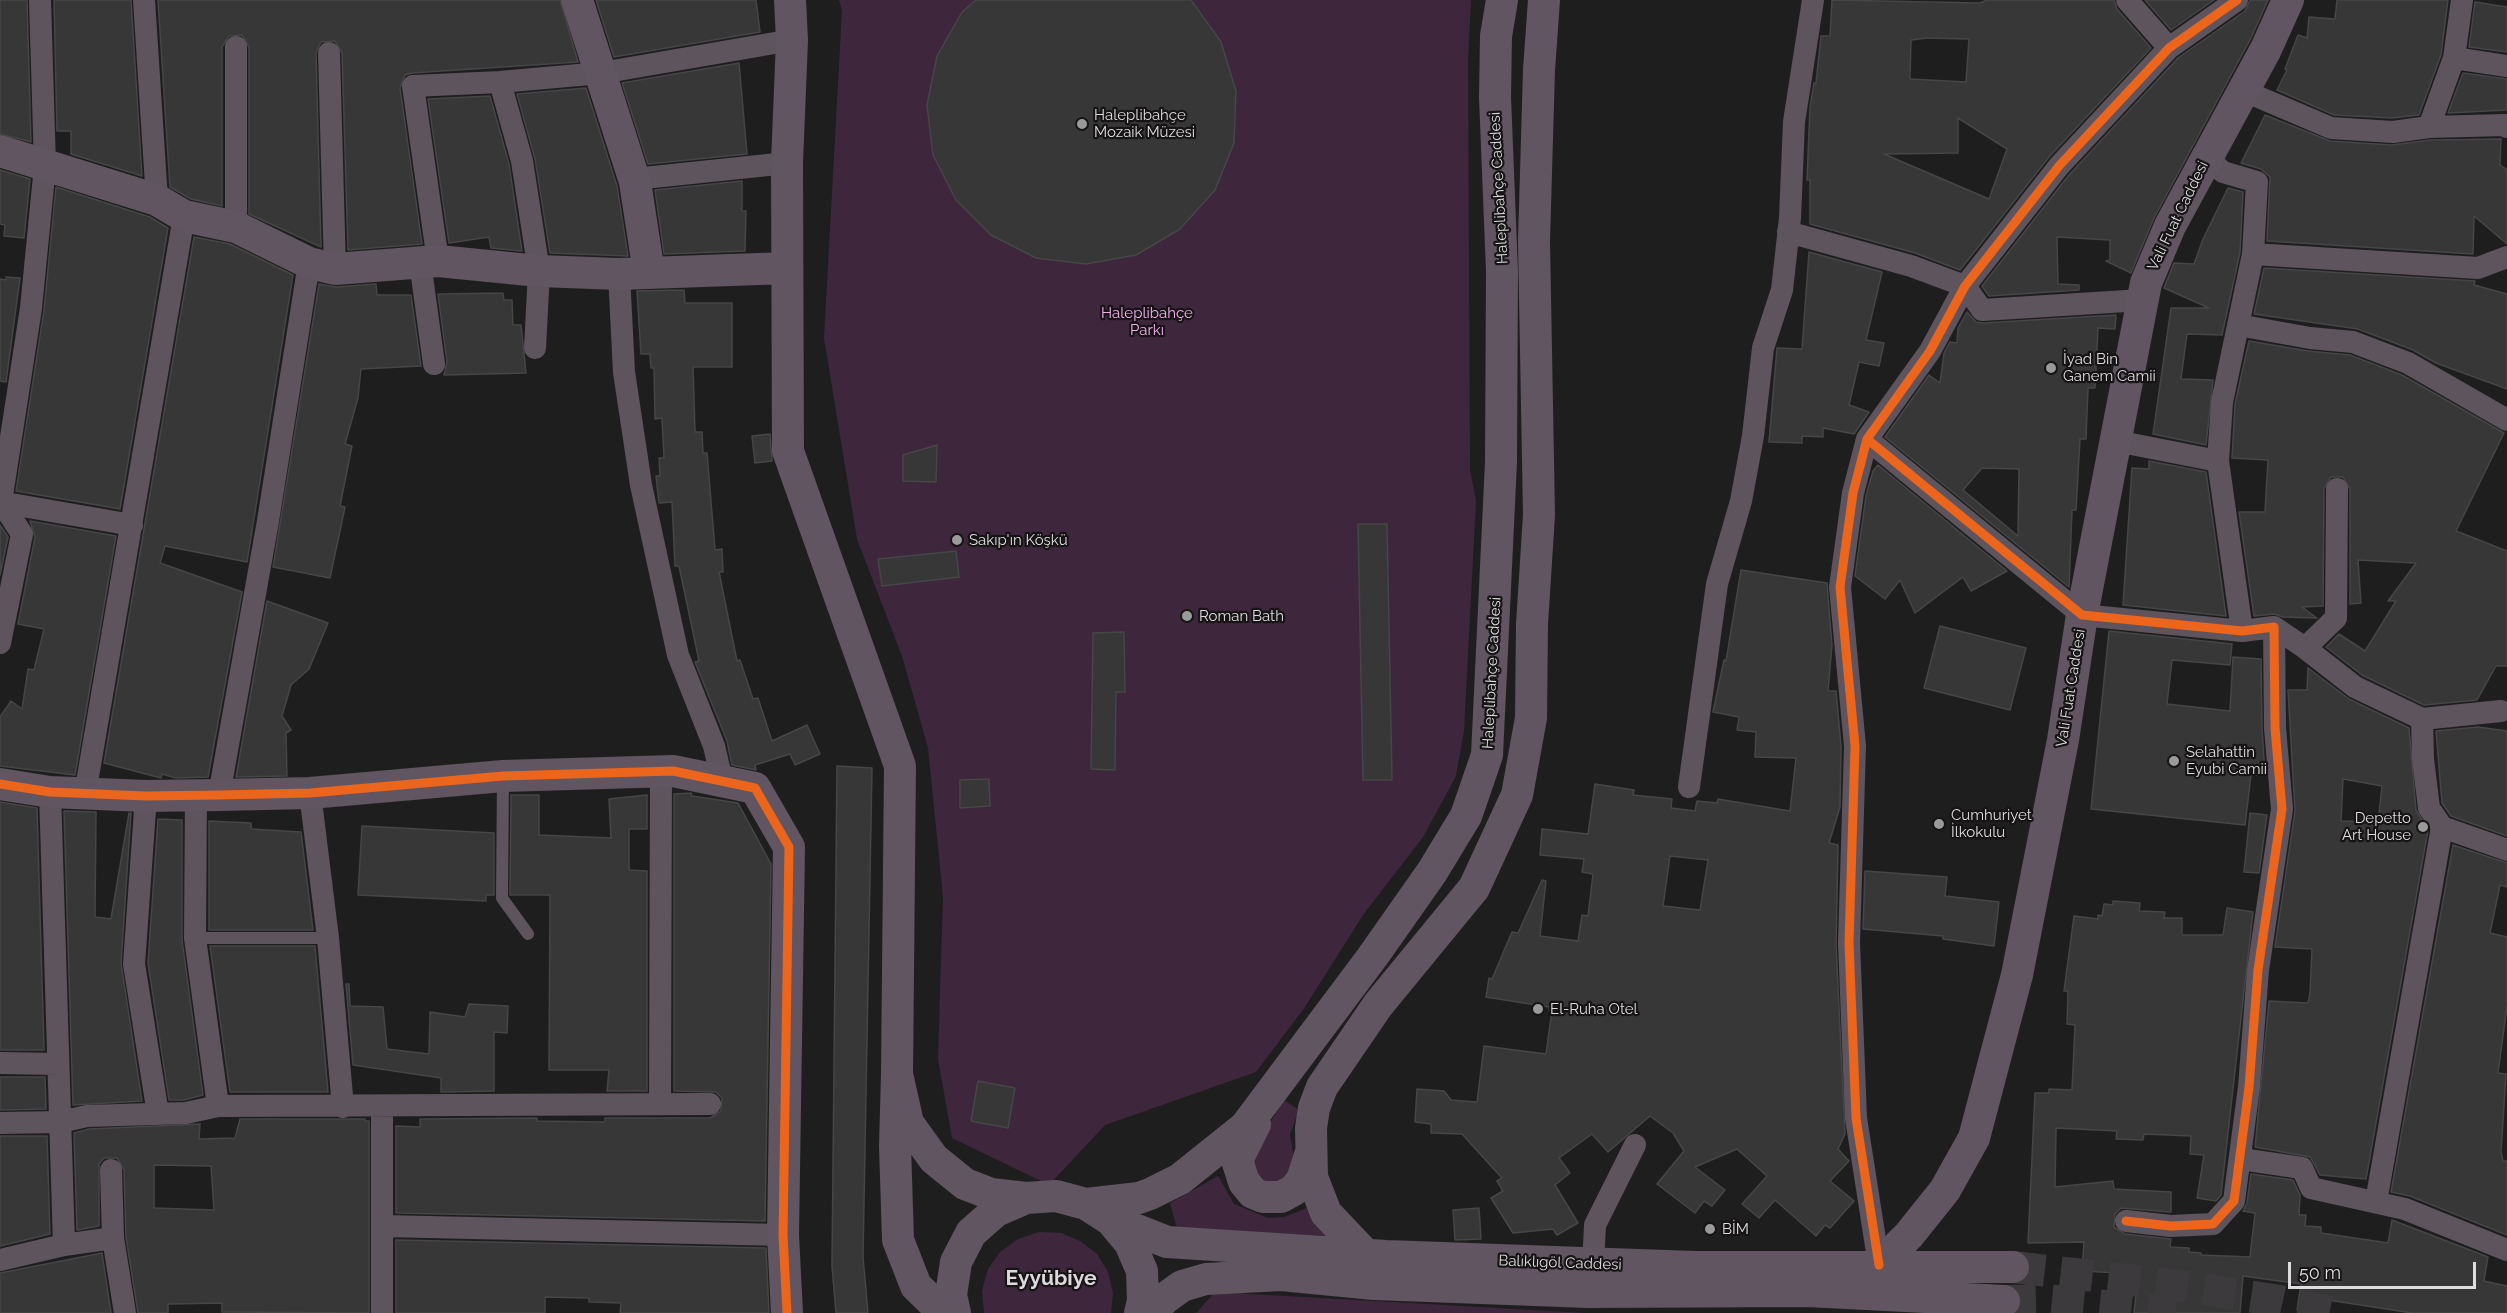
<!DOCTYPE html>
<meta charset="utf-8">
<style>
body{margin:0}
#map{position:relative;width:2507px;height:1313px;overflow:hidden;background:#1f1e1f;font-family:Raleway,sans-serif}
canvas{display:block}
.scale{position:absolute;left:2288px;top:1262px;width:188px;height:27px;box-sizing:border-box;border:3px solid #dedcde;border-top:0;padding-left:8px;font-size:18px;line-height:21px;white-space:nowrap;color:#dedcde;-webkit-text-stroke:4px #171416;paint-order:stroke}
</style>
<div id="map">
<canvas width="2507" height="1313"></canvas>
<div class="scale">50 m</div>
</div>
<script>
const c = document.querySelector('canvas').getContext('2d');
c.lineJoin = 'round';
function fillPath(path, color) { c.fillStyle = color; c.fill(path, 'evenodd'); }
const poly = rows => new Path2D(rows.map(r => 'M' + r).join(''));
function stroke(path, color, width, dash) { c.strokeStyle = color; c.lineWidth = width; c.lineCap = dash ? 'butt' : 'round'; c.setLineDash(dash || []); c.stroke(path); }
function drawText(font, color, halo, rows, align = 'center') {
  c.font = font + ' Raleway,sans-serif'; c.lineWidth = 4.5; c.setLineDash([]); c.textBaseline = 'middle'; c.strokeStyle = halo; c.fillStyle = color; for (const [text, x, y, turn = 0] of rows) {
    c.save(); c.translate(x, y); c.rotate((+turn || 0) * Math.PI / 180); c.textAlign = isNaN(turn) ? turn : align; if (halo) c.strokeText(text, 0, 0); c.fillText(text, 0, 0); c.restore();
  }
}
const green = poly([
 [839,0,1471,0,1468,61,1470,470,1476,501,1464,730,1456,776,1423,837,1363,915,1305,1007,1256,1072,1105,1125,1049,1185,952,1138,938,1059,943,896,928,748,902,656,857,539,824,338,842,11],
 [1284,1100,1299,1110,1290,1134,1294,1158,1290,1172,1283,1182,1271,1186,1256,1179,1251,1154],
 [1218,1176,1234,1204,1268,1218,1284,1217,1307,1208,1327,1236,1177,1228,1170,1203],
 [1039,1232,1061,1233,1080,1241,1097,1254,1108,1272,1113,1293,1111,1313,984,1313,982,1291,988,1269,1000,1252,1018,1239],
 [1215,1292,1585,1313,1196,1313]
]);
const building = poly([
 [0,0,27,0,31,142,0,134,0,0],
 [54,0,131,0,142,176,71,154,71,131,57,131,54,0],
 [158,0,560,0,578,62,412,73,405,75,400,88,422,244,348,250,342,53,335,41,321,42,316,53,321,247,249,214,249,47,242,35,229,36,222,47,222,206,191,199,170,187,158,0],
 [596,0,756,0,760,32,614,57,596,0],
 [976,0,1191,0,1221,42,1236,91,1234,143,1215,190,1180,229,1136,255,1086,264,1036,258,991,235,956,200,933,155,927,105,937,56,962,12,976,0],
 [1832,0,1980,3,1987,0,2114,0,2117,9,2151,48,2049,157,1960,270,1915,253,1810,224,1810,180,1807,180,1810,107,1814,83,1816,83,1821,36,1830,36,1832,0],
 [1927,38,1969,39,1966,82,1910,79,1911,40,1927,38],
 [1958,118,2007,149,1989,199,1884,154,1958,153,1958,118],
 [2145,0,2214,0,2171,30,2145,0],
 [2250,0,2268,0,2251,38,2154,218,2131,273,2106,261,2110,260,2110,240,2057,237,2058,284,2079,285,2079,290,1989,296,1982,286,2069,175,2178,58,2245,11,2250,0],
 [2337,0,2448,0,2441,55,2419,115,2392,118,2334,115,2277,90,2287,70,2285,69,2298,35,2307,38,2309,17,2335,19,2337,0],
 [2475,2,2507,7,2507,52,2469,47,2475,2],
 [739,63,747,154,648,164,622,83,739,63],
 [2463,73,2507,79,2507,110,2448,113,2463,73],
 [586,88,617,186,628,256,550,253,535,159,517,94,586,88],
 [490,96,509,164,522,251,491,248,489,237,449,243,428,99,490,96],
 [2265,115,2330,141,2392,145,2430,140,2501,139,2500,165,2507,170,2507,244,2474,216,2473,254,2267,241,2270,177,2261,169,2241,163,2265,115],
 [0,170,30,179,24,238,4,236,5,225,0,224,0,170],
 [742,181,742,211,746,211,745,251,664,254,655,190,742,181],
 [56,187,150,217,168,228,120,509,16,491,44,310,56,187],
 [2228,188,2243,192,2240,252,2222,335,2187,334,2181,379,2213,380,2206,445,2153,434,2171,308,2209,308,2164,288,2174,263,2194,264,2203,239,2228,188],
 [194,237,230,244,293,275,247,562,165,546,160,563,242,592,208,777,176,778,162,774,161,778,104,763,194,237],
 [1809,252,1882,272,1866,340,1884,343,1879,366,1859,362,1849,405,1869,412,1854,434,1823,428,1823,437,1802,436,1802,443,1769,442,1777,348,1802,349,1809,252],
 [2264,268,2475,281,2474,285,2507,294,2507,389,2436,363,2413,350,2358,329,2254,314,2264,268],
 [6,277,20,278,6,382,0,381,0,279,6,280,6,277],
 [319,284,336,287,376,284,377,295,411,295,421,366,361,369,358,398,345,444,352,446,340,506,345,507,330,578,273,567,319,284],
 [684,290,685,303,732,303,732,367,693,367,695,432,702,432,703,453,707,453,715,550,722,549,723,572,719,572,737,661,740,660,753,699,758,698,772,741,807,725,820,754,795,765,790,754,755,765,756,770,732,765,727,741,695,662,699,661,679,566,675,566,672,502,659,503,656,476,660,476,659,458,664,458,662,418,655,419,654,368,651,368,650,354,641,354,637,291,684,290],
 [503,293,504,300,512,300,513,325,521,325,526,373,444,375,447,362,438,294,503,293],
 [1967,312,1976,322,1983,323,2116,315,2115,329,2098,328,2095,388,2088,388,2086,439,2080,439,2076,510,2072,510,2069,587,1885,437,1929,375,1940,383,1944,353,1950,342,1957,343,1958,328,1967,312],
 [1982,468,2019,469,2018,536,1963,490,1982,468],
 [2249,341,2308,351,2350,355,2402,375,2504,433,2456,531,2507,551,2507,666,2496,666,2477,700,2424,705,2362,675,2326,647,2339,634,2365,651,2396,601,2388,601,2416,563,2358,560,2361,603,2350,604,2350,489,2343,477,2331,477,2324,488,2323,606,2302,607,2317,618,2283,617,2274,614,2254,616,2239,512,2265,512,2268,460,2232,458,2235,404,2249,341],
 [770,434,772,461,755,463,752,436,770,434],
 [937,445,936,482,903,481,903,455,937,445],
 [2149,461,2206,472,2226,616,2123,605,2132,468,2149,469,2149,461],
 [1878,465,2007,571,1971,591,1963,577,1915,613,1900,580,1885,599,1855,576,1866,496,1873,471,1878,465],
 [30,521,116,536,75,775,0,766,0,717,11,701,22,709,28,669,34,670,44,629,18,624,35,537,30,521],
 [1358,524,1387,524,1392,780,1363,780,1358,524],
 [0,525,8,537,0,575,0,525],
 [956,551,959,577,882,586,878,559,956,551],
 [1741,570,1827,583,1832,645,1828,691,1836,691,1841,746,1840,807,1829,843,1838,845,1836,944,1845,1134,1838,1149,1849,1161,1830,1181,1854,1201,1830,1228,1825,1225,1816,1236,1775,1200,1759,1218,1742,1204,1767,1176,1737,1149,1695,1167,1725,1190,1712,1206,1704,1201,1695,1213,1657,1184,1684,1151,1673,1133,1650,1116,1608,1152,1592,1134,1559,1158,1570,1173,1555,1185,1578,1223,1557,1235,1553,1229,1513,1233,1491,1198,1503,1191,1497,1181,1502,1178,1462,1134,1431,1133,1431,1124,1415,1122,1417,1089,1444,1091,1451,1100,1477,1102,1484,1046,1546,1054,1552,1010,1549,1010,1549,1007,1486,997,1489,978,1492,979,1512,932,1518,933,1542,880,1546,881,1540,936,1578,941,1582,915,1588,916,1593,874,1582,872,1584,859,1540,855,1542,829,1588,834,1595,784,1634,790,1633,795,1672,799,1671,808,1695,811,1697,801,1717,803,1718,799,1790,811,1796,758,1755,757,1756,732,1737,730,1739,717,1713,712,1724,660,1726,661,1741,570],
 [1670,856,1708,860,1700,910,1663,906,1670,856],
 [267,601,328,623,309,669,291,685,282,716,291,730,286,733,287,776,236,777,267,601],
 [1940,626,2026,648,2010,710,1924,688,1940,626],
 [2109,631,2232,644,2230,665,2172,660,2167,704,2230,711,2233,657,2261,659,2262,728,2265,775,2251,775,2245,825,2091,809,2109,631],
 [1124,632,1125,692,1116,692,1115,770,1091,769,1093,633,1124,632],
 [2308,668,2349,699,2409,728,2416,810,2428,830,2366,1179,2320,1175,2310,1157,2255,1147,2269,1001,2308,1003,2310,993,2312,949,2275,947,2295,811,2288,690,2307,690,2308,668],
 [2343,779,2382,786,2378,822,2341,821,2343,779],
 [2478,727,2507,731,2507,836,2451,816,2442,803,2436,731,2478,727],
 [837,766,872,768,863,1257,868,1313,836,1313,832,1266,837,766],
 [989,779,990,806,960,808,960,780,989,779],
 [691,793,692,796,738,803,771,864,765,1221,396,1213,396,1126,420,1127,420,1119,537,1118,537,1121,605,1122,605,1118,710,1118,721,1111,722,1098,716,1092,674,1091,674,794,691,793],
 [511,795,539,795,539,835,611,838,609,799,647,795,647,829,629,829,629,870,647,871,647,1091,607,1091,609,1070,549,1070,550,895,510,895,511,795],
 [0,802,37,808,44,1050,0,1050,0,802],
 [64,811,96,812,95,917,111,919,129,813,131,813,121,963,142,1101,73,1105,64,811],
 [2250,813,2267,815,2259,873,2244,872,2250,813],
 [158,819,182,820,182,940,203,1095,184,1100,169,1100,148,963,158,819],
 [209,821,251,823,251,829,301,832,313,930,209,930,209,821],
 [362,826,494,833,494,895,486,895,486,901,358,895,362,826],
 [2453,845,2507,863,2507,887,2500,885,2490,933,2507,937,2507,1006,2498,1073,2506,1074,2501,1152,2503,1161,2507,1161,2507,1235,2410,1196,2391,1192,2453,845],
 [1865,871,1947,877,1945,896,1999,902,1994,946,1943,939,1943,936,1863,929,1865,871],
 [2113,901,2140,903,2139,911,2165,912,2164,918,2182,918,2182,935,2223,935,2227,908,2253,912,2221,1195,2216,1201,2197,1198,2204,1155,2190,1154,2191,1136,2144,1134,2143,1140,2116,1139,2117,1131,2056,1128,2055,1187,2113,1181,2114,1189,2171,1192,2171,1212,2121,1208,2115,1214,2114,1227,2125,1234,2171,1239,2170,1247,2189,1248,2189,1252,2201,1253,2201,1255,2250,1257,2255,1213,2243,1211,2247,1203,2251,1174,2293,1180,2300,1195,2299,1215,2306,1215,2305,1226,2321,1227,2321,1233,2388,1243,2392,1220,2488,1257,2484,1281,2507,1286,2507,1313,2412,1313,2328,1300,2326,1313,2316,1313,2297,1310,2301,1284,2243,1276,2240,1313,2134,1313,2138,1274,2082,1271,2084,1242,2028,1243,2035,1093,2049,1093,2049,1089,2072,1090,2075,1025,2067,1024,2068,991,2064,991,2074,916,2098,919,2098,915,2102,916,2104,904,2113,905,2113,901],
 [210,946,315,946,328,1092,230,1092,210,946],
 [346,984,349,984,350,1006,383,1007,387,1049,429,1054,430,1012,465,1017,469,1004,508,1006,507,1033,494,1032,494,1091,441,1092,441,1078,353,1065,346,984],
 [0,1077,45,1077,46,1109,0,1110,0,1077],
 [978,1081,1015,1088,1008,1128,971,1121,978,1081],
 [240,1119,365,1119,365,1121,369,1121,369,1313,222,1312,222,1303,168,1304,168,1313,138,1313,126,1237,124,1170,117,1158,104,1158,99,1164,99,1226,77,1230,74,1133,89,1129,200,1124,199,1139,235,1138,240,1119],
 [154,1165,211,1166,214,1210,154,1208,154,1165],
 [0,1136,47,1136,50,1234,0,1246,0,1136],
 [1479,1208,1481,1239,1455,1240,1453,1210,1479,1208],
 [396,1240,766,1248,769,1313,620,1313,621,1303,589,1302,589,1298,545,1297,545,1313,396,1313,396,1240],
 [102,1253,111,1313,0,1313,0,1273,102,1253]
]);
const secondaryTunnel = poly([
 [2013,1267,2175,1285,2280,1301,2336,1313],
 [2004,1301,2047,1300,2176,1313]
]);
const lane = poly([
 [503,777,502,898,528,934],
 [195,938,328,938]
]);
const street = poly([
 [144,0,157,200],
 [2127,0,2169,48],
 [329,53,335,269],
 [2454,58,2507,66],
 [500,82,522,161,539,271,535,348],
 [2242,90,2331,128,2393,132,2429,127,2454,58,2462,0],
 [2429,127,2505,125,2507,127],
 [2206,157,2223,172,2257,182,2253,254,2222,402,2218,461,2242,631],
 [634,179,787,163],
 [236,227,236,47],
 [1788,232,1911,266,1965,286,1982,310,2143,300],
 [2253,254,2478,268,2507,257],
 [438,261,413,86,500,82,601,73,792,40],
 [420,262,434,364],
 [619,274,624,372,641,485,678,655,714,746,722,780],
 [2238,325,2310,338,2353,342,2408,363,2507,420],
 [1867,439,2082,615,2242,631,2274,627,2275,728,2282,809,2258,970,2249,1087,2234,1201,2213,1224,2171,1226,2126,1221],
 [2116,441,2218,461],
 [0,502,132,525],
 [2274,627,2305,648,2355,687,2422,719,2423,759,2429,808,2442,827,2376,1202],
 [0,643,22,534,1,502,31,308,45,166,40,0],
 [2305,648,2336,618,2337,489],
 [2422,719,2501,711],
 [1689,787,1717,584,1741,501,1753,436,1763,348,1782,290,1790,218,1794,122,1813,0],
 [50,792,64,1245],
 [310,793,328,938,343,1107],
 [85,794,184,216],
 [196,794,195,938,218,1106],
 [219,795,268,521,309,263],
 [146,796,134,964,158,1114],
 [2442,827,2507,850],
 [0,1063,58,1064],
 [660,1104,661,772],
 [0,1123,60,1122,87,1116,186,1113,218,1106,710,1104],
 [2241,1159,2302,1168,2311,1188,2405,1209,2507,1250],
 [111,1170,113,1238,125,1313],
 [383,1226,783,1235],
 [0,1260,64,1245,113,1238],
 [1593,1265,1595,1225,1635,1145],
 [1879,1265,1856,1118,1849,943,1855,746,1840,587,1853,493,1867,439,1930,351,1965,286,2059,166,2169,48,2237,0],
 [382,1313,382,1107]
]);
const secondary = poly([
 [577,0,635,182,649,273],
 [790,0,792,40,787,163,788,451,900,766,897,1074],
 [0,151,157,200,184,216,236,227,309,263,335,269,438,261,539,271,619,274,787,268],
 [0,784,50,792,146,796,219,795,310,793,503,776,673,771,755,788,789,847,783,1235,787,1313],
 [1255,1124,1237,1160,1244,1182,1253,1193,1263,1197,1281,1197,1294,1190,1302,1180,1311,1152],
 [1086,1204,1139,1198,1150,1194,1180,1179,1245,1127,1373,956,1432,872,1466,816,1487,755,1501,462,1502,271,1495,97,1496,36,1502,0],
 [1111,1220,1167,1242,1386,1256,1694,1267,2013,1267],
 [1365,1254,1326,1213,1312,1177,1311,1128,1314,1108,1322,1087,1378,1005,1474,888,1517,795,1531,718,1532,624,1539,515,1534,241,1539,70,1544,0],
 [1879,1265,1909,1235,1945,1190,1974,1138,2017,975,2063,740,2082,615,2146,283,2170,226,2266,49,2288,0],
 [944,1313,916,1286,898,1240,895,1146,897,1074,908,1123,934,1159,965,1184,991,1194,1026,1198],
 [955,1313,951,1295,956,1262,971,1233,996,1211,1026,1198,1056,1196,1086,1204,1111,1220,1130,1243,1142,1271,1143,1301,1140,1313],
 [1151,1313,1164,1299,1182,1286,1206,1279,1281,1275,1374,1284,1588,1292,1807,1291,2004,1301]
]);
const cycleway = poly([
 [1867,439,2082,615,2242,631,2274,627,2275,728,2282,809,2258,970,2249,1087,2234,1201,2213,1224,2171,1226,2126,1221],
 [0,784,50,792,146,796,219,795,310,793,503,776,673,771,755,788,789,847,783,1235,787,1313],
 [1879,1265,1856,1118,1849,943,1855,746,1840,587,1853,493,1867,439,1930,351,1965,286,2059,166,2169,48,2237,0]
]);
const markers = [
 [1082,124,6,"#9b9a9b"],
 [2051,368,6,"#9b9a9b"],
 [957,540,6,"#9b9a9b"],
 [1187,616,6,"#9b9a9b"],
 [2174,761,6,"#9b9a9b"],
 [1939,824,6,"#9b9a9b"],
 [2423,827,6,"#9b9a9b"],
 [1538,1009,6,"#9b9a9b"],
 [1710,1229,6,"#9b9a9b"]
];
const poiNames = [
 ["Haleplibahçe",1094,115],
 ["Mozaik Müzesi",1094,132],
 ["İyad Bin",2063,359],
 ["Ganem Camii",2063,376],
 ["Sakıp'ın Köşkü",969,540],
 ["Roman Bath",1199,616],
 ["Selahattin",2186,752],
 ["Eyubi Camii",2186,769],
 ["Cumhuriyet",1951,815],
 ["İlkokulu",1951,832],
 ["Depetto",2411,818,"right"],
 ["Art House",2411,835,"right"],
 ["El-Ruha Otel",1550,1009],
 ["BİM",1722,1229]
];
const streetNames = [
 ["Haleplibahçe Caddesi",1499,188,-93],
 ["Vali Fuat Caddesi",2178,216,-64],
 ["Haleplibahçe Caddesi",1492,673,-87],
 ["Vali Fuat Caddesi",2071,688,-81],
 ["Balıklıgöl Caddesi",1560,1263,2]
];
const parkNames = [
 ["Haleplibahçe",1147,313],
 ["Parkı",1147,330]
];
const districtNames = [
 ["Eyyübiye",1051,1279]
];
fillPath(green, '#3e273c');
fillPath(building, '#373737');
stroke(building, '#464647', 1.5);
stroke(secondaryTunnel, '#3c3a3c', 32, [32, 16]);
stroke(lane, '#5e545d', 12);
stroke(street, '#5e545d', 22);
stroke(secondary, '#605560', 32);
stroke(cycleway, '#eb651d', 9);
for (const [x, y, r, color] of markers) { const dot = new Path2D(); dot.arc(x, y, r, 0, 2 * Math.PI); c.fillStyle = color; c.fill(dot); stroke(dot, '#171416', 2); }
drawText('15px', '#dedcde', '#171416', poiNames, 'left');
drawText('15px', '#dedcde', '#171416', streetNames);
drawText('15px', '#f5aded', '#171416', parkNames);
drawText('bold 21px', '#dcd8db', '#171416', districtNames);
</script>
